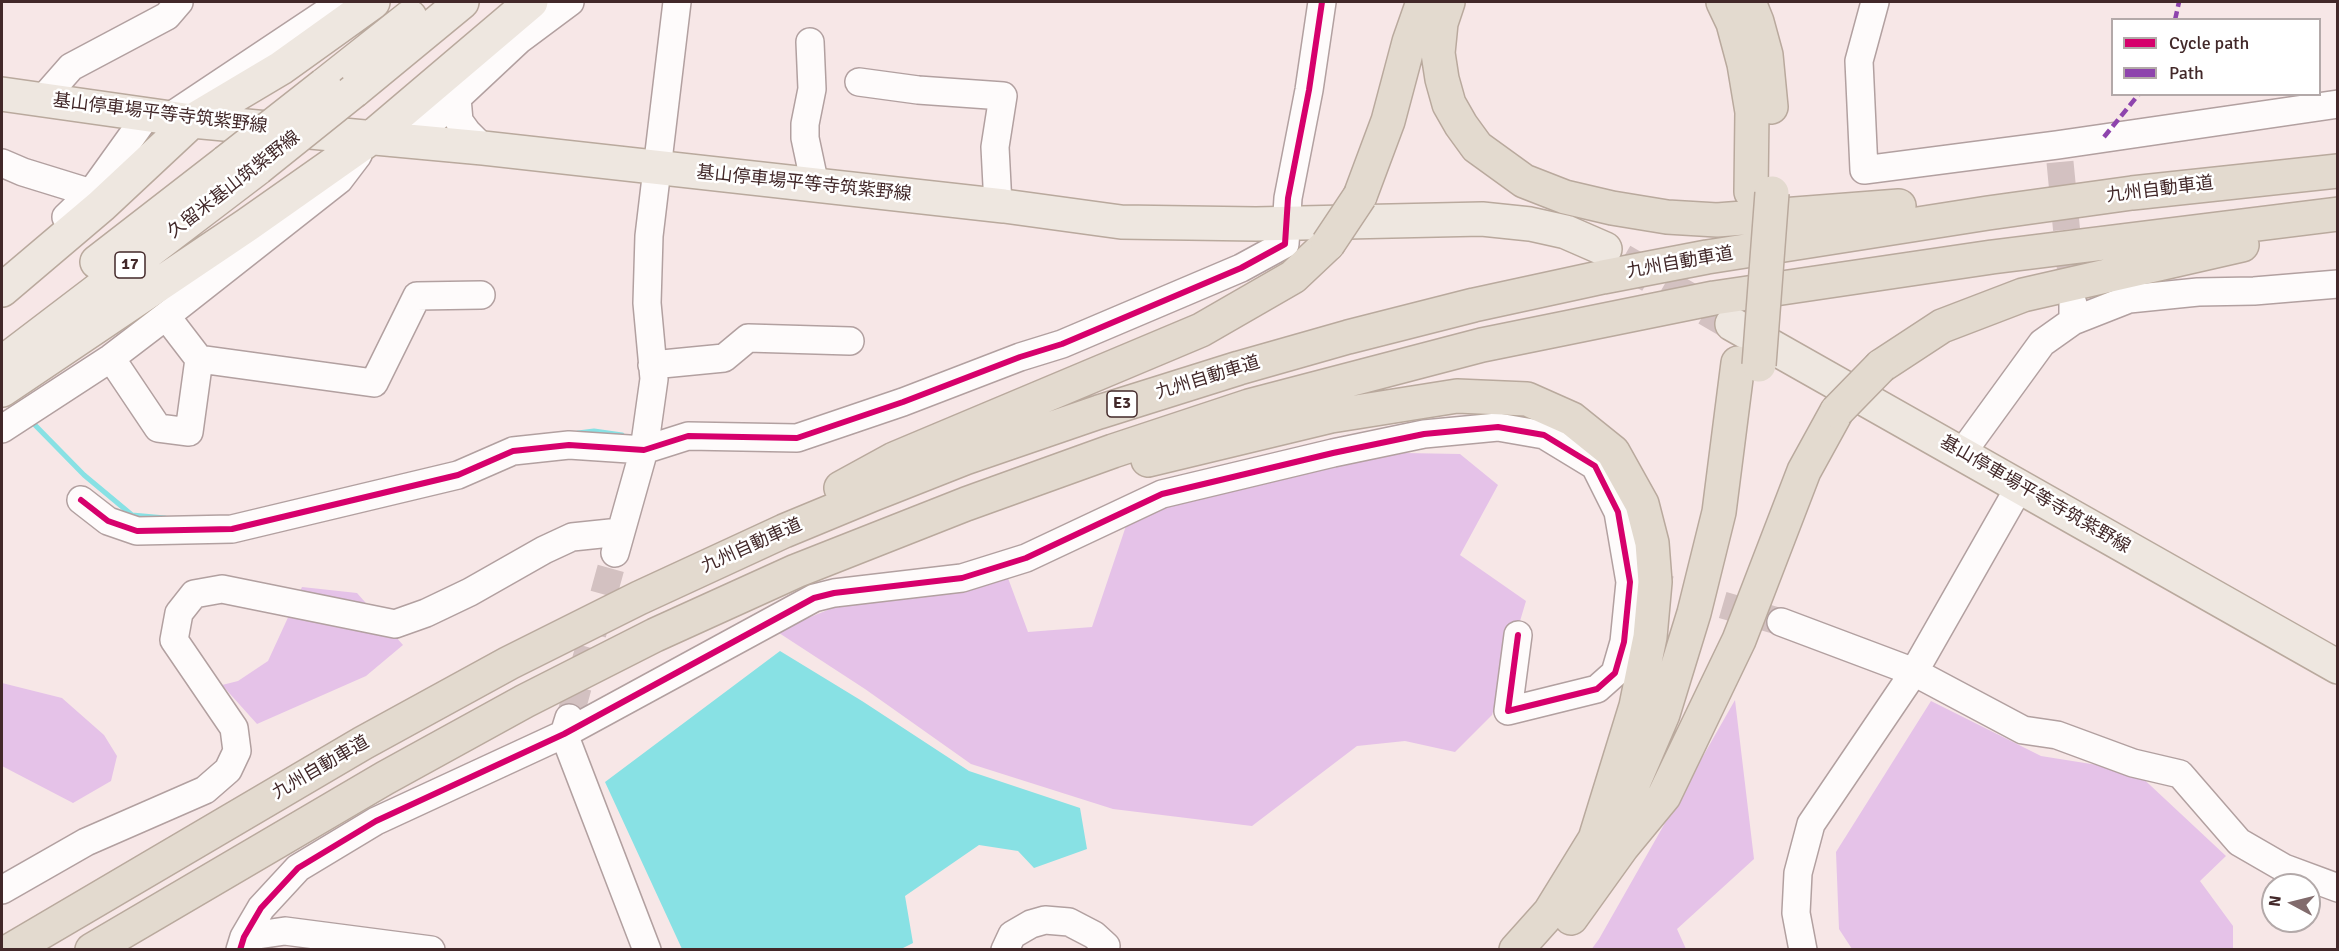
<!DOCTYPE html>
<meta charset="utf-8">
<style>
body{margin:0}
#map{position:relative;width:2339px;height:951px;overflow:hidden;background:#f7e7e7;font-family:Signika,sans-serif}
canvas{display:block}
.frame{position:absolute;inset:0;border:3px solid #422829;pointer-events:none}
.legend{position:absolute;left:2111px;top:18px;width:210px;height:78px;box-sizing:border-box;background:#fff;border:2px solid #b3a9a9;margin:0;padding:8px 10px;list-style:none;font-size:18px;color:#422829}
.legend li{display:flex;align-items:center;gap:12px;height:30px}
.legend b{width:30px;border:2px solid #b3a9a9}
.north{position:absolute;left:2261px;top:873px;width:60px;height:60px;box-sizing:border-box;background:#fff;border:2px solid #b3a9a9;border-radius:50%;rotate:277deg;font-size:16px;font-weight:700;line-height:24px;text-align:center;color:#422829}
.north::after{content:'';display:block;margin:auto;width:21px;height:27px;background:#816b6c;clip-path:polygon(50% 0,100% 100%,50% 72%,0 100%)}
</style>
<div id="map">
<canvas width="2339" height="951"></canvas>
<div class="frame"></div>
<ul class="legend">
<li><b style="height:8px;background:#d6006c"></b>Cycle path</li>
<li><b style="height:8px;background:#8e44ad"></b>Path</li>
</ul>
<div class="north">N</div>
</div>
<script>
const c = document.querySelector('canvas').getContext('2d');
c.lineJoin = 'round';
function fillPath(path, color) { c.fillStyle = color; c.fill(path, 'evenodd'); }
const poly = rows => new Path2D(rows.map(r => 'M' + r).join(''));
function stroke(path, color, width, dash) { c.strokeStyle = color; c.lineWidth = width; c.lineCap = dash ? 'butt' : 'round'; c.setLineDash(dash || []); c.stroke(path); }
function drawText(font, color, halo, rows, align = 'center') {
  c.font = font + ' Signika,"Noto Sans JP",sans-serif'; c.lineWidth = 5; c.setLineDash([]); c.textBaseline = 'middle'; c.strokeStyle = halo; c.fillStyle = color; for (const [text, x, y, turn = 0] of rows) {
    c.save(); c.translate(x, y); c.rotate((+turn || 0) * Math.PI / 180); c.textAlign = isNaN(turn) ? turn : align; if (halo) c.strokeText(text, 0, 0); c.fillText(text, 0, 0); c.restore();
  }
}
const green = poly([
 [1405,453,1460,454,1498,485,1460,555,1526,601,1492,715,1455,752,1405,741,1357,746,1252,826,1113,809,971,764,865,689,776,631,867,594,1005,570,1028,632,1092,627,1131,511,1343,464],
 [302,587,357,593,403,645,366,676,257,724,222,685,238,681,268,661],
 [2,683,62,698,104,735,117,756,111,781,73,803,2,766],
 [1735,700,1754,859,1677,929,1686,949,1591,950,1599,939],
 [1931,701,2041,756,2135,771,2226,856,2200,881,2233,926,2233,949,1852,949,1839,929,1836,852]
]);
const water = poly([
 [780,651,862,701,969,771,1080,808,1087,849,1034,868,1018,851,979,845,905,896,913,943,901,949,682,949,605,782]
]);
const stream = poly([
 [32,422,84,475,132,515,165,518],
 [578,433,594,431,622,435]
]);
const minorTunnel = poly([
 [2060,162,2073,296],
 [1644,582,1781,622],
 [571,713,615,553]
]);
const majorTunnel = poly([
 [1622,260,1732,324]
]);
const minor = poly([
 [1875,2,1859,61,1864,170,2057,145,2338,104],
 [810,42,812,89,805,124,805,138,815,185],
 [859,82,918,90,1003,96,995,147,998,205],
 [457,98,459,121,467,132,483,148],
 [42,100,71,67,167,16,179,2],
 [168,118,342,2],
 [391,134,426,127,519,40,570,2],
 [2,163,23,172,91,193],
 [66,217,91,193,147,115],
 [166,316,199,359,374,383,417,296,481,295],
 [2073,321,2129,299,2198,292,2254,291,2338,284],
 [111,358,158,428,189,432,199,359],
 [652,365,724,358,748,338,850,341],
 [2,429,111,358,166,316,339,180,358,155],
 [1962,453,2042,343,2073,321,2073,304],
 [81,500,108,521,137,531,232,529,458,475,513,451,569,445,644,450,688,436,797,438,903,402,1020,357,1062,344,1241,268,1285,244,1288,198,1309,90,1322,2],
 [615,553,644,450,654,379,647,303,649,236,677,2],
 [1781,622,1914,672,2023,730,2057,735,2133,763,2180,774,2239,842,2284,868,2338,888],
 [569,718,564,734,647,950],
 [2,890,86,842,205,790,228,770,237,751,234,728,174,640,179,613,194,594,222,589,395,624,426,613,470,592,544,550,572,537,620,532],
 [244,937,285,931,431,950],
 [240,950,244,937,261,908,298,868,376,821,564,734,814,598,834,593,962,578,1026,558,1162,494,1333,453,1424,434,1498,427,1544,435,1595,466,1618,512,1630,582,1624,642,1615,673,1597,689,1508,711,1518,635],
 [1005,950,1012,935,1031,924,1045,920,1069,922,1094,935,1106,946],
 [1803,950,1796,913,1798,873,1811,824,1914,672,2020,486]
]);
const major = poly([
 [324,85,410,17],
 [354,91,462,2],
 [2,94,192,121,483,148,1004,206,1121,222,1256,224,1482,219,1530,224,1566,232,1605,249],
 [97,262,226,162],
 [2,290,101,206,192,121,281,68,373,2],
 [1732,324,2338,667],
 [2,363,258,168],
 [2,390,247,225,372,137,531,2]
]);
const highway = poly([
 [1448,2,1441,23,1438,53,1442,79,1449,104,1461,125,1477,147,1524,181,1565,197,1612,208,1667,217,1717,220,1899,206],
 [1723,2,1733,23,1744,64,1752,112,1751,192],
 [1749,2,1757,22,1766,55,1771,107],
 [1360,196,1388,121,1409,42,1423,2],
 [1881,366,1942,326,2023,295,2242,245],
 [1148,460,1331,416,1457,396,1527,399,1572,419,1613,452,1642,504,1652,543,1655,582,1650,637,1636,706,1595,839],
 [841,488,894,459,1201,330,1293,277,1328,244],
 [1571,918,1622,847,1664,796,1739,640,1804,471,1837,411],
 [11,950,363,743,509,663,639,598,784,531,871,495,965,458,1099,412,1239,368,1348,337,1474,305,1603,277,1707,257,1988,213,2132,193,2338,171],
 [92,950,385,778,525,701,655,635,796,571,966,504,1113,451,1249,406,1482,345,1714,298,1992,257,2338,214],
 [1516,950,1550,912,1595,839,1624,805,1663,714,1694,613,1719,512,1738,363]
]);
const majorBridge = poly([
 [226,162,324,85],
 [258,168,354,91]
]);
const highwayBridge = poly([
 [1328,244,1360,196],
 [1759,365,1772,193],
 [1837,411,1881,366]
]);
const quiet = poly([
 [2175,20,2179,2],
 [2104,137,2139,94]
]);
const cycleway = poly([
 [81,500,108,521,137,531,232,529,458,475,513,451,569,445,644,450,688,436,797,438,903,402,1020,357,1062,344,1241,268,1285,244,1288,198,1309,90,1322,2],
 [240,950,244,937,261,908,298,868,376,821,564,734,814,598,834,593,962,578,1026,558,1162,494,1333,453,1424,434,1498,427,1544,435,1595,466,1618,512,1630,582,1624,642,1615,673,1597,689,1508,711,1518,635]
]);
const shields = [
 [130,265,30],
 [1122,404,30]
];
const shieldNames = [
 ["17",130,265],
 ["E3",1122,404]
];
const streetNames = [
 ["基山停車場平等寺筑紫野線",160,114,7],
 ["基山停車場平等寺筑紫野線",804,184,6],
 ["久留米基山筑紫野線",234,185,-38],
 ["九州自動車道",2160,190,-7],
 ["九州自動車道",1680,263,-10],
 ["九州自動車道",1208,378,-17],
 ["基山停車場平等寺筑紫野線",2035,495,30],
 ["九州自動車道",752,546,-24],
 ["九州自動車道",321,768,-30]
];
fillPath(green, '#e5c2e8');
fillPath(water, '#88e1e4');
stroke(stream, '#88e1e4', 5);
stroke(minorTunnel, '#d3c1c1', 27, [27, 14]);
stroke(majorTunnel, '#d3c1c1', 33, [33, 16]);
stroke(minor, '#b2a0a0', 30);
stroke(major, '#b9a99d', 36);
stroke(highway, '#b9a99d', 36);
stroke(minor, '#fefbfb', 27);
stroke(major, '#eee7e0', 33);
stroke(highway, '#e3dacf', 33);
stroke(majorBridge, '#b9a99d', 36, []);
stroke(highwayBridge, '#b9a99d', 36, []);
stroke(majorBridge, '#eee7e0', 33);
stroke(highwayBridge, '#e3dacf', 33);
stroke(quiet, '#8e44ad', 4.5, [9, 4.5]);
stroke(cycleway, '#d6006c', 6);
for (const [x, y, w] of shields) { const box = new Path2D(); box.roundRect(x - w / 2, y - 13, w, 26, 4.5); c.fillStyle = '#fff'; c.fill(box); stroke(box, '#422829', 1.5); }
drawText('bold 16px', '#422829', null, shieldNames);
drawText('18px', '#422829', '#fff', streetNames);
</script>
